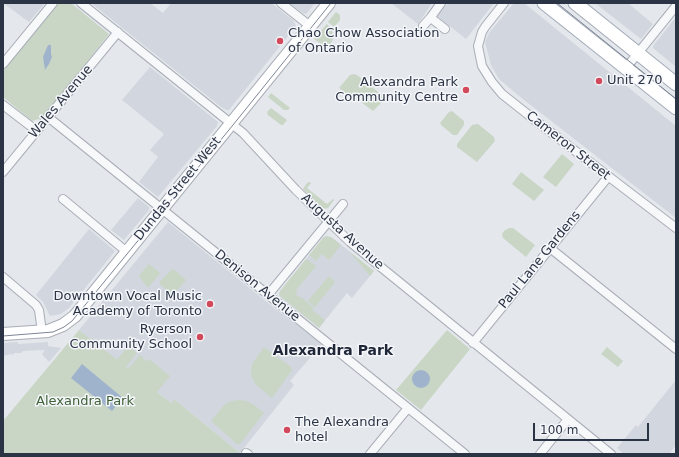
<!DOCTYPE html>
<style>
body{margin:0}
#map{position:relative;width:679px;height:457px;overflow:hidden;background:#e4e7ec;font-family:"DejaVu Sans",sans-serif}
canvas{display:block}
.frame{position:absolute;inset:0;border:4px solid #2b3445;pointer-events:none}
.scale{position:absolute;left:533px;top:423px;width:116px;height:18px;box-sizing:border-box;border:2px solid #2b3445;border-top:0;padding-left:5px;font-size:12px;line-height:14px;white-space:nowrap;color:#2b3445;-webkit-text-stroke:3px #f4f6f9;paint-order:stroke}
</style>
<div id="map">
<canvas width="679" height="457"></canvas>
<div class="frame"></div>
<div class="scale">100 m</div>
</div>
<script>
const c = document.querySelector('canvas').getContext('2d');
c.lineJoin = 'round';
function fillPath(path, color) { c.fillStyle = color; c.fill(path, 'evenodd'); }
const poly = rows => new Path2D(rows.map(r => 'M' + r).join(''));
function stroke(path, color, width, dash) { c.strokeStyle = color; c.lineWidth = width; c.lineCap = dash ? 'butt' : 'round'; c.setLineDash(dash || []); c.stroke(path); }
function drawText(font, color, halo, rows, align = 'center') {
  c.font = font + ' "DejaVu Sans",sans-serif'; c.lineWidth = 3; c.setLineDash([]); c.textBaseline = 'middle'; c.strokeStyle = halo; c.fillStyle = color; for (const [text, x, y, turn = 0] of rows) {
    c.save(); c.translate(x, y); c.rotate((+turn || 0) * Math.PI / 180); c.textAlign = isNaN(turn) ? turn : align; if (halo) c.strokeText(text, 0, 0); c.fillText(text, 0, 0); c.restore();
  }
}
const built = poly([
 [3,3,45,3,29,22],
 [91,3,150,3,163,13,171,3,271,3,293,20,296,26,229,110,226,110,221,107],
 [289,3,315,3,306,14,303,13],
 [391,3,432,3,418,24],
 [448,3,494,3,466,39,437,16],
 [514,3,524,3,676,126,676,218,519,96,499,79,491,65,485,42,489,33],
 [595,3,628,3,653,24,641,39],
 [676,17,676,67,653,48,653,46],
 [150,67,218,122,217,126,158,197,139,182,158,157,150,150,164,134,122,100],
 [138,198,149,207,149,210,124,240,111,230],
 [168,222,268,303,322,344,290,381,294,385,240,453,174,399,171,403,79,330],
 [89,229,115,251,69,308,61,314,50,316,43,302,36,295],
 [326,236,334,239,374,271,352,298,347,293,319,328,280,297,279,293,323,238],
 [18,342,18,344,48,342,48,346,61,348,49,362,42,354,45,350,23,351,21,353,14,353,13,355,11,354,3,356,4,343],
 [676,380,676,445,669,454,624,454,617,448,636,425,638,427]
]);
const green = poly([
 [58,3,71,3,109,34,42,118,32,121,3,97,3,71],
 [336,12,340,15,340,20,335,26,333,26,328,22],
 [327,24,332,30,334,37,330,45,324,46,314,39],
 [354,74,357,75,382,95,383,101,373,111,361,102,363,99,360,97,358,99,354,96,353,97,345,93,339,88,350,75],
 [271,93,290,108,288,110,284,110,268,97],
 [271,108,287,120,283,125,281,125,268,115,267,112],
 [452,111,464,121,464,125,457,135,453,135,441,125,440,123,449,112],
 [478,124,494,137,495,141,477,162,457,147,457,144,472,125],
 [562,154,574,164,556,187,543,177],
 [521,172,544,190,534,201,512,184],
 [310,182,311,183,307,188,327,204,333,199,334,200,328,208,323,209,303,189,307,183],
 [509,228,513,228,535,245,526,257,503,238,502,234,504,231],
 [326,236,331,237,341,245,329,260,322,254,316,261,309,255,323,238],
 [349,251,374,271,370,276],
 [306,259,316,266,296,290,298,291,295,294,300,298,301,297,314,308,312,310,325,320,319,328,279,295,280,291],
 [149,264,160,273,148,288,139,276],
 [173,269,186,280,172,296,168,294,165,288,160,284,160,281],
 [329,276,335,282,315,307,308,301],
 [79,330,120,362,117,360,128,346,137,353,126,367,128,369,140,355,146,361,149,359,170,376,157,392,171,403,174,399,240,453,239,454,3,454,3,421],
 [447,330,470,349,421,410,396,390],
 [264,347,291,367,292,370,272,398,256,385,251,375,252,364],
 [607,347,623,361,618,367,601,354],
 [239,400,247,401,253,404,264,413,240,444,237,444,211,421,225,404,231,401]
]);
const water = poly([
 [48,45,51,45,51,54,52,57,49,64,45,70,43,57],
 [82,364,123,398,112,411,71,378],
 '412 379a9 9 0 1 1 18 0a9 9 0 1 1-18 0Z'
]);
const street = poly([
 [81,3,243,133,296,190,350,242,611,454],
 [281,3,310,26],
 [504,3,485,27,482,32,478,46,482,66,492,82,502,94,540,124,676,228],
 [431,18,445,29],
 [423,26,431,17,441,3],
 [3,64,53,3],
 [626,68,676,6],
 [3,105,37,131],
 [48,117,465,454],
 [3,172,118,32],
 [63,199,127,252],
 [550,248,676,349],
 [3,277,36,305,39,310,42,332],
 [268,295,343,204],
 [473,343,608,177],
 [246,453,248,454],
 [370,454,408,408],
 [540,454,568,419]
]);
const secondary = poly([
 [3,334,48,331,63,325,75,316,329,3]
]);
const primary = poly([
 [544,3,676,108],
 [575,3,676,84]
]);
const tram = poly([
 [557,3,676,99],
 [3,336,53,332,64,327,72,321,233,125,331,3]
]);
const markers = [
 [280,41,4,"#d1495b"],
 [599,81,4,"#d1495b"],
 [466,90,4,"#d1495b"],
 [210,304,4,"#d1495b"],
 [200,337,4,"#d1495b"],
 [287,430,4,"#d1495b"]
];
const poiNames = [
 ["Chao Chow Association",288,34],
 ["of Ontario",288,49],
 ["Unit 270",607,81],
 ["Alexandra Park",458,83,"right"],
 ["Community Centre",458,98,"right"],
 ["Downtown Vocal Music",202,297,"right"],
 ["Academy of Toronto",202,312,"right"],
 ["Ryerson",192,330,"right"],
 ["Community School",192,345,"right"],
 ["The Alexandra",295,423],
 ["hotel",295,438]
];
const streetNames = [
 ["Wales Avenue",61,102,-50],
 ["Cameron Street",568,146,38],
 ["Dundas Street West",178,189,-51],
 ["Augusta Avenue",342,232,42],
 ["Paul Lane Gardens",540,260,-51],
 ["Denison Avenue",257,286,39]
];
const parkNames = [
 ["Alexandra Park",85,402]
];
const neighbourhoodNames = [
 ["Alexandra Park",333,351]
];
fillPath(built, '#d2d6de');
fillPath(green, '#c9d6c5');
fillPath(water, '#9fb4cc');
stroke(street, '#a9aeb7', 10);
stroke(secondary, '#a9aeb7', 14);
stroke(primary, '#a3abb8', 15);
stroke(street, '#f7f8fa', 8);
stroke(secondary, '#fff', 12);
stroke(primary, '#fff', 13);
stroke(tram, '#7d8696', 1);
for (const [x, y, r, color] of markers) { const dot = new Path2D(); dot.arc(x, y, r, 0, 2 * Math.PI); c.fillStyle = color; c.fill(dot); stroke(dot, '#f4f6f9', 1.5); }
drawText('13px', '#2b3445', '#f4f6f9', poiNames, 'left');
drawText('13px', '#2b3445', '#f4f6f9', streetNames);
drawText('13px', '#3f6138', '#f4f6f9', parkNames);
drawText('bold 14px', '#1d2536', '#f4f6f9', neighbourhoodNames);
</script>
